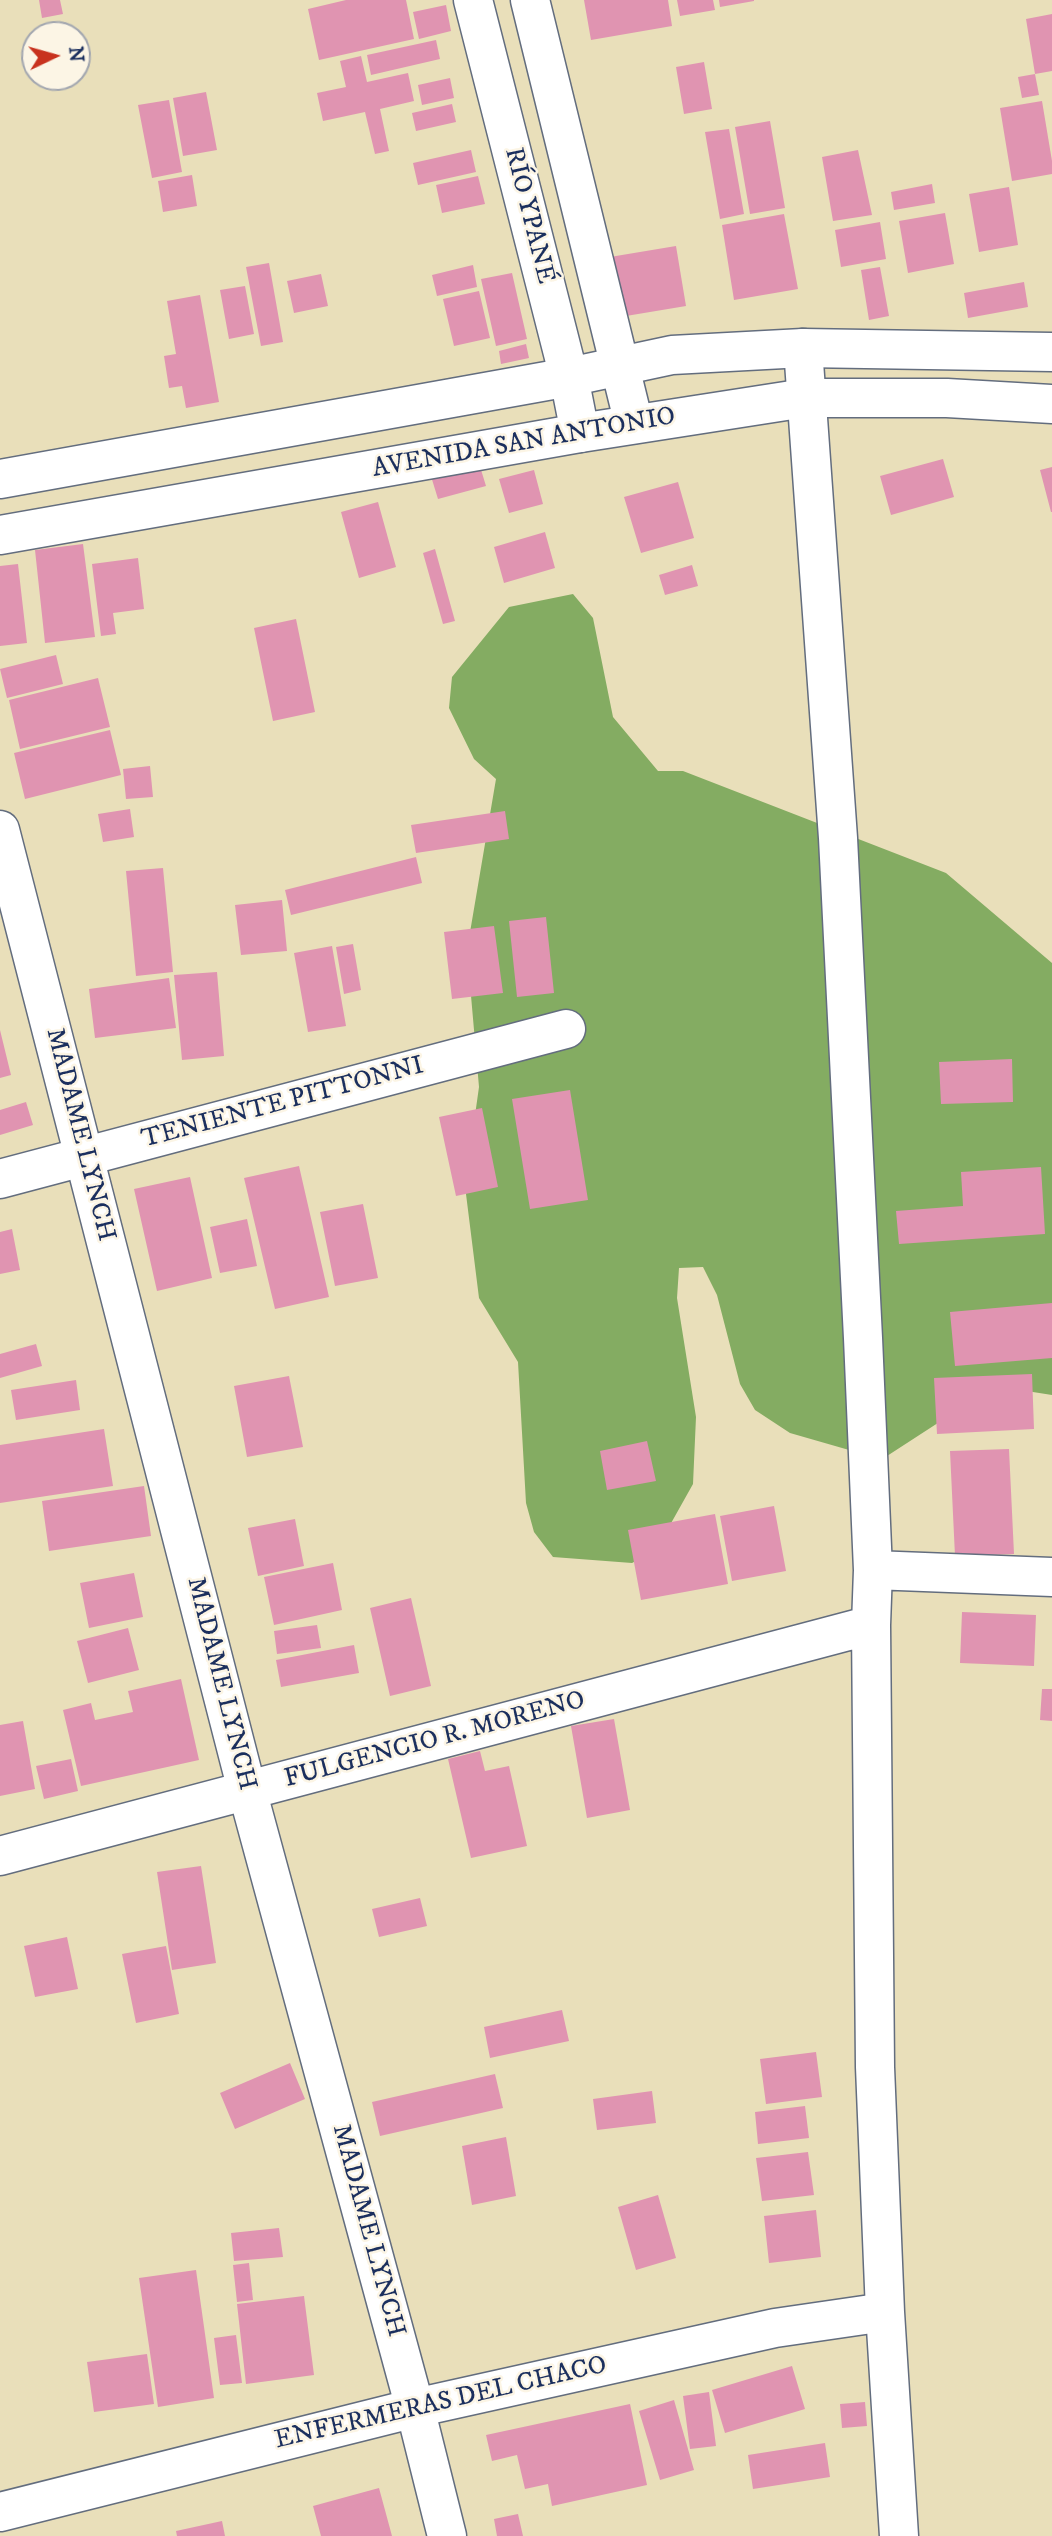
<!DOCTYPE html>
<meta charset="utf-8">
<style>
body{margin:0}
#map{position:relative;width:1052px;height:2536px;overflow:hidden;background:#e9dfba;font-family:"IM FELL DW Pica",serif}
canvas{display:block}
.north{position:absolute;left:21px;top:21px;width:70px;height:70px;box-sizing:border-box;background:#fcf5e5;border:2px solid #a2a6af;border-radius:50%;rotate:85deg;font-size:19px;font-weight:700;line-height:28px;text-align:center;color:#1b2f5e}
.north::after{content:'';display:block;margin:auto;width:24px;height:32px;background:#c8321e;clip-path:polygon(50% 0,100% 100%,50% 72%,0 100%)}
</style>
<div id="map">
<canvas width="1052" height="2536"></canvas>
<div class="north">N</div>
</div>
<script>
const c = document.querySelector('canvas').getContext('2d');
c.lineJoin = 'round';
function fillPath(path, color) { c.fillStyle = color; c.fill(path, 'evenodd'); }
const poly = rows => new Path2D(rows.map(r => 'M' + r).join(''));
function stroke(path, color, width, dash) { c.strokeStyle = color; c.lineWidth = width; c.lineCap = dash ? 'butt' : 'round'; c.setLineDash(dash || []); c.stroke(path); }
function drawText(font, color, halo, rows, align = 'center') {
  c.font = font + ' "IM FELL DW Pica",serif'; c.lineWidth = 5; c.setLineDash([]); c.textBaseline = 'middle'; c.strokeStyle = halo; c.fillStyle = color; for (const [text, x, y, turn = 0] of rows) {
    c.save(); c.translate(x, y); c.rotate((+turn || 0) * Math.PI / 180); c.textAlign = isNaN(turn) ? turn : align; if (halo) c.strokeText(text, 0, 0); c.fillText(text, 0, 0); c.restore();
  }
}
const forest = poly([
 [573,594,593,618,613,717,658,771,683,771,946,873,1052,963,1052,1395,982,1384,981,1395,887,1456,856,1452,790,1433,755,1410,740,1384,717,1295,703,1267,679,1268,677,1298,696,1417,693,1484,656,1550,632,1563,553,1557,534,1532,526,1503,518,1362,479,1298,465,1186,479,1087,467,950,496,779,474,759,449,708,452,677,509,607]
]);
const building = poly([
 [39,0,60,0,63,14,42,18],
 [346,0,406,0,414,39,319,60,308,9],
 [584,0,668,0,672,26,591,40],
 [677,0,713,0,715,10,680,16],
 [719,0,754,0,754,1,720,7],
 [446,5,451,31,419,39,413,12],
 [1052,14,1052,71,1035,74,1026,19],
 [436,40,440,59,371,75,367,55],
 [361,56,367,82,408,73,414,101,380,109,389,151,375,154,365,112,323,121,317,93,346,87,340,61],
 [704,62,712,109,684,114,676,67],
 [1035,74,1039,95,1022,98,1018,77],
 [450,78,454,98,422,105,418,85],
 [206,92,217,150,183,156,173,98],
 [169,100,182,172,152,178,138,105],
 [1042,101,1052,161,1052,174,1012,181,1000,108],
 [452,104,456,122,416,131,412,113],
 [770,121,785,208,750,214,735,127],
 [729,129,744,214,720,219,705,132],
 [471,150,476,172,418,185,413,163],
 [858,150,872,215,833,221,822,157],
 [192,175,197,206,163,212,158,181],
 [478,176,485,204,442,213,436,185],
 [932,184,935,203,894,210,891,192],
 [1009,187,1018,245,979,252,969,194],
 [945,213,954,264,908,273,899,221],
 [784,214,798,289,734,300,722,225],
 [880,222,886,259,841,267,835,230],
 [676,246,686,306,620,317,610,257],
 [269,263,283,342,261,346,246,267],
 [473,265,477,287,437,296,432,275],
 [880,267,889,316,869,320,861,270],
 [512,273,527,339,496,346,481,279],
 [321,274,328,306,294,313,287,281],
 [1024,282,1028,307,968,318,964,293],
 [245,286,254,334,229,339,220,290],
 [479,291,490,338,454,346,443,299],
 [200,295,219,402,186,408,182,386,169,388,164,356,176,354,167,301],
 [526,344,529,358,501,364,499,351],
 [943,459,954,497,891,515,880,476],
 [478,460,486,486,438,499,430,473],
 [1052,467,1052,512,1051,512,1040,470],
 [534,470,543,504,509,513,499,479],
 [678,482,694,538,641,553,624,497],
 [378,502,396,567,359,578,341,512],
 [545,532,555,568,504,583,494,547],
 [83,544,95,637,45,643,35,550],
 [435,549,455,621,443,624,423,553],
 [138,558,144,609,113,613,116,634,101,636,92,564],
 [18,564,27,643,0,646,0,566],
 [692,565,698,586,665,595,659,575],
 [296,619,315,712,273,721,254,628],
 [56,655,63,684,7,698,0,669],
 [98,678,110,727,20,749,9,700],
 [110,730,121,775,25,799,14,753],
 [150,766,153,797,126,799,123,769],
 [130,809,134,837,103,842,98,814],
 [505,811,509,839,416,853,411,825],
 [416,857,422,883,291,915,285,890],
 [163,868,173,972,136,976,126,871],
 [282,900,287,951,241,955,235,905],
 [546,917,554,993,517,997,509,921],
 [494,926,503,993,452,999,444,932],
 [353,944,361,990,344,994,336,947],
 [332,946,346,1026,308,1032,294,953],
 [217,972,224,1056,182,1060,174,975],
 [169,978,176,1028,95,1038,89,989],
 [0,1030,11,1075,0,1078],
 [1012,1059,1013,1102,941,1104,939,1062],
 [570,1090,588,1200,530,1209,512,1099],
 [26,1102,33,1125,0,1135,0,1110],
 [482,1108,498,1187,456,1196,439,1117],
 [299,1166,329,1297,275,1309,244,1178],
 [1041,1167,1045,1234,899,1244,896,1211,963,1206,961,1172],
 [190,1177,212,1278,157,1291,134,1189],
 [363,1204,378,1278,335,1286,320,1212],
 [247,1219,257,1266,220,1273,210,1227],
 [12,1229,20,1270,0,1274,0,1232],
 [1052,1303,1052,1358,955,1366,950,1312],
 [36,1344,42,1366,0,1378,0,1354],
 [1032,1374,1034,1429,937,1434,934,1378],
 [289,1376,303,1447,247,1457,234,1386],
 [76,1380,80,1410,16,1420,11,1390],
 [104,1429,113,1486,0,1503,0,1445],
 [647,1441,656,1481,607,1490,600,1451],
 [1009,1449,1014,1554,955,1556,950,1451],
 [144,1486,151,1536,49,1551,42,1501],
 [774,1506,786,1571,732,1581,720,1516],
 [715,1514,728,1584,641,1600,628,1530],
 [295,1519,304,1566,258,1576,248,1528],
 [333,1563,342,1610,274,1625,264,1577],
 [134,1573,143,1617,89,1628,80,1583],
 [411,1598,431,1686,390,1696,370,1608],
 [962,1612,1036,1615,1034,1666,960,1663],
 [317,1625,321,1648,277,1654,274,1631],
 [128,1628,139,1670,88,1683,77,1641],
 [354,1645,359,1673,281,1687,276,1660],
 [181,1679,199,1760,81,1786,63,1710,91,1703,95,1720,133,1712,128,1691],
 [1042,1689,1052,1689,1052,1721,1040,1720],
 [614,1719,630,1810,587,1818,571,1726],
 [23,1721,35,1789,0,1796,0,1725],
 [480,1751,485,1771,509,1766,527,1846,471,1858,448,1759],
 [71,1759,78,1791,44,1799,36,1766],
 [201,1866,216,1963,172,1970,157,1872],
 [420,1898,427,1926,379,1937,372,1909],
 [67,1937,78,1989,35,1997,24,1946],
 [166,1946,179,2014,136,2023,122,1954],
 [562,2010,569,2041,490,2058,484,2027],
 [816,2052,822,2097,766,2104,760,2059],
 [290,2063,305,2099,235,2129,220,2093],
 [495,2074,503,2108,380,2136,372,2102],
 [652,2091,656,2123,597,2130,593,2099],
 [805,2106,809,2138,758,2144,755,2112],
 [506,2137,516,2196,472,2205,462,2146],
 [808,2152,814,2195,762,2201,756,2158],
 [658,2195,676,2258,636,2270,618,2207],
 [816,2210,821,2257,769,2263,764,2216],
 [279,2228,283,2257,234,2261,231,2233],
 [249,2263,253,2300,237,2302,233,2265],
 [196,2270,214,2398,158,2407,139,2278],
 [304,2296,314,2375,246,2384,237,2304],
 [236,2335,242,2383,220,2385,214,2338],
 [147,2354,154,2404,94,2412,87,2362],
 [792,2366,805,2409,725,2433,712,2390],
 [709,2392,716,2446,690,2449,683,2396],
 [674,2400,694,2470,660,2480,639,2411],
 [865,2402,867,2426,842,2428,840,2404],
 [630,2404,647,2485,552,2506,548,2484,525,2489,517,2455,492,2461,486,2435],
 [825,2443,830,2477,753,2489,748,2455],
 [379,2488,392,2536,321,2536,313,2506],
 [518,2514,523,2536,497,2536,494,2519],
 [222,2521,225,2536,177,2536,176,2531]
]);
const minor = poly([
 [473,0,569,377,580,433],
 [530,0,634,424],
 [803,348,838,838,863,1338,873,1570,871,1625,875,2067,885,2312,899,2536],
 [0,1179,566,1029],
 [873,1570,1052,1577],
 [0,1856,871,1625],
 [0,2512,415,2408,775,2328,885,2312]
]);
const tertiary = poly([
 [0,830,247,1790,415,2408,447,2536]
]);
const primary = poly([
 [0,479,569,377,672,355,803,348,1052,352],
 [0,535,580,433,805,398,947,398,1052,404]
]);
const streetNames = [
 ["RÍO YPANÉ",528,216,76],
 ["AVENIDA SAN ANTONIO",524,444,-10],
 ["TENIENTE PITTONNI",283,1104,-15],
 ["MADAME LYNCH",79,1135,76],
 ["MADAME LYNCH",220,1684,76],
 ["FULGENCIO R. MORENO",435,1741,-15],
 ["MADAME LYNCH",367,2231,75],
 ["ENFERMERAS DEL CHACO",441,2404,-13]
];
fillPath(forest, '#84ac62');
fillPath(building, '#e094b1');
stroke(minor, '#636d7e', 41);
stroke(tertiary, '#636d7e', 41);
stroke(primary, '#636d7e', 41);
stroke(minor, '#fff', 38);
stroke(tertiary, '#fff', 38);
stroke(primary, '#fff', 38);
drawText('26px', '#1b2f5e', '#fcf5e5', streetNames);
</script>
